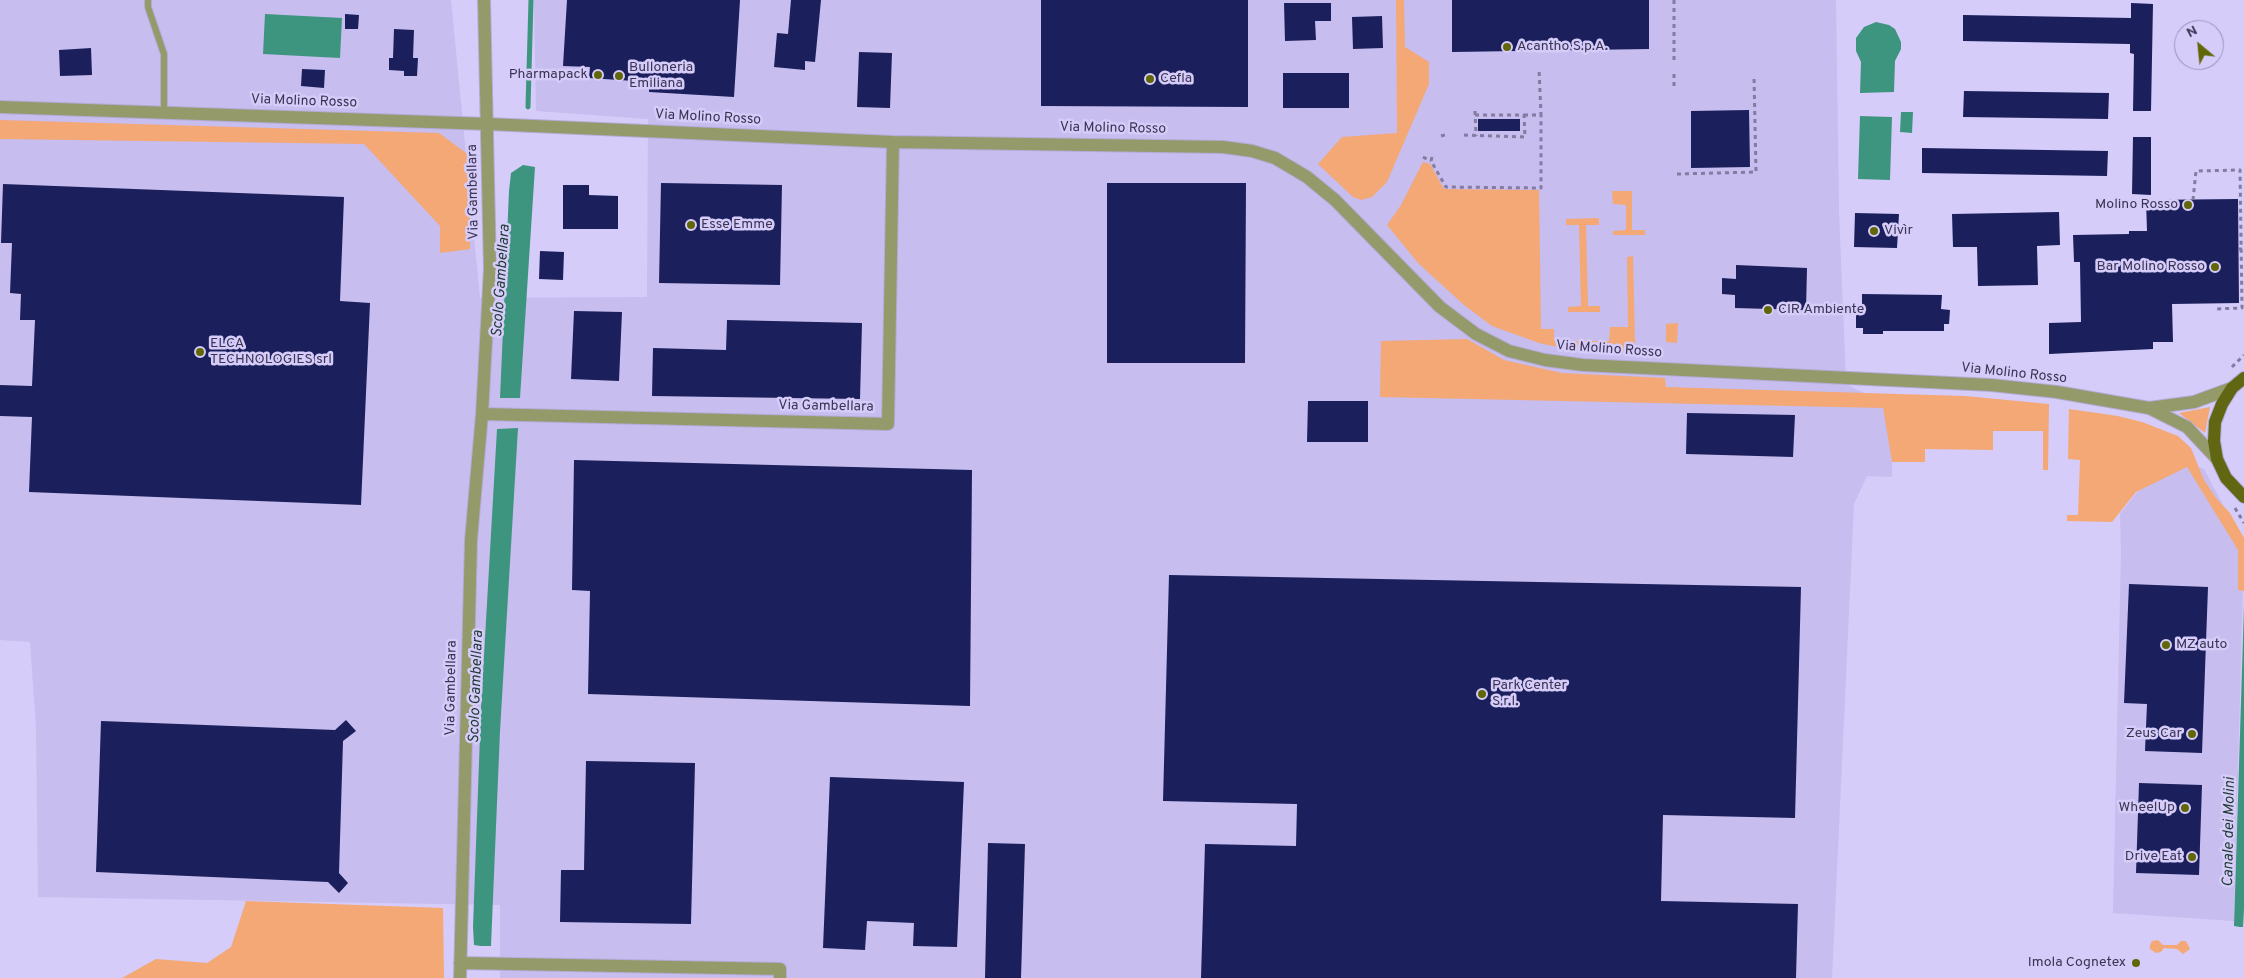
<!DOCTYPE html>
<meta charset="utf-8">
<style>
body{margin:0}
#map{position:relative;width:2244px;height:978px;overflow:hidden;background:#d5ccfa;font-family:Overpass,sans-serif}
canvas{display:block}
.north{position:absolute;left:2174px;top:20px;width:50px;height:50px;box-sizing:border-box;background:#d5ccfa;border:1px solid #978fb7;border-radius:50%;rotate:332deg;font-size:14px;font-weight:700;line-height:20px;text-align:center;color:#3b3452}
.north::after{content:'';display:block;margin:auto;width:18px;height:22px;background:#616707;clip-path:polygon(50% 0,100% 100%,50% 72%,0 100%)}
</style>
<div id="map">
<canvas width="2244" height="978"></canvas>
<div class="north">N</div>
</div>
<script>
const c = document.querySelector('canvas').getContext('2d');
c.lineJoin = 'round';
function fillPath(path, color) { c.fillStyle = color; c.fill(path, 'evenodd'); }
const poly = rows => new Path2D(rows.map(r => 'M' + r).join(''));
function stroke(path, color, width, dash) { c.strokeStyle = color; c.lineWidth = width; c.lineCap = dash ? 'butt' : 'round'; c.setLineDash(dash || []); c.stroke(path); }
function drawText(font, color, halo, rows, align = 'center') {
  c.font = font + ' Overpass,sans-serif'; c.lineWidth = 5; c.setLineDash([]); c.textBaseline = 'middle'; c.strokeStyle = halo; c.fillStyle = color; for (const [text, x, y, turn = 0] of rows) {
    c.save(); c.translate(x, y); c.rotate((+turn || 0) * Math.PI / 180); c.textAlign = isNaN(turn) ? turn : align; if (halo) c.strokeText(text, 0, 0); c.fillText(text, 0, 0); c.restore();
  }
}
const built = poly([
 [0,0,451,0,480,298,647,297,648,119,536,111,534,0,1836,0,1839,211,1846,384,1886,404,1892,462,1892,477,1867,476,1854,504,1832,978,500,978,500,905,38,897,36,727,30,642,0,640],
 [2190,463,2204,469,2244,544,2234,921,2113,913,2121,552,2120,514,2138,491]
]);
const green = poly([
 [1396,0,1404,0,1405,47,1429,62,1429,84,1387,182,1372,197,1361,200,1353,197,1318,164,1342,137,1397,133],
 [0,120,439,133,470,156,470,249,440,253,440,226,364,144,0,139],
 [1423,162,1430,164,1444,189,1539,190,1541,329,1554,329,1554,341,1609,341,1610,327,1628,327,1627,257,1633,256,1635,343,1632,349,1626,352,1553,346,1539,343,1492,326,1464,305,1418,263,1387,225,1401,205],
 [1612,191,1632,191,1632,230,1645,230,1645,235,1613,235,1613,231,1626,230,1626,205,1613,204],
 [1599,218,1599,225,1586,225,1588,306,1600,306,1600,312,1568,312,1568,307,1581,306,1579,225,1566,225,1566,219],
 [1678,323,1677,343,1666,342,1666,324],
 [1467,339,1504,360,1562,373,1665,378,1666,387,1965,396,2049,404,2048,470,2043,470,2043,431,1993,431,1993,450,1925,449,1925,462,1892,462,1883,408,1380,397,1381,341],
 [2210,407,2205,433,2179,413],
 [2069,409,2118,416,2142,422,2178,436,2191,448,2204,480,2216,498,2230,513,2244,538,2244,591,2238,590,2238,550,2187,467,2136,492,2112,522,2067,521,2067,515,2078,515,2080,460,2068,459],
 [246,901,443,908,444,978,122,978,156,959,207,963,231,947],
 [2158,940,2163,945,2177,945,2181,941,2186,941,2190,949,2183,954,2177,949,2164,948,2161,952,2156,953,2150,949,2150,945,2152,941]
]);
const water = poly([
 [265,14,342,18,340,58,263,54],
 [1876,22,1889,25,1895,29,1901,42,1901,49,1895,61,1894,92,1860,93,1861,62,1856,51,1856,38,1864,27],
 [1901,112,1913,112,1912,133,1900,132],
 [1860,116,1892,117,1890,180,1858,179],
 [523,165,535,167,520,398,500,398,509,191,511,173],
 [518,428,500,731,491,946,481,946,474,945,473,927,481,708,497,429],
 [2244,606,2244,909,2243,927,2240,927,2234,926]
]);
const stream = poly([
 [528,107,531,0]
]);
const building = poly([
 [567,0,740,0,734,97,649,92,649,82,589,78,590,67,563,66],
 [791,0,821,0,815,62,805,61,805,70,774,67,777,33,788,34],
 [1041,0,1248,0,1248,107,1041,106],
 [1452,0,1649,0,1649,49,1452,52],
 [1284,3,1331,3,1331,21,1315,21,1316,40,1285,41],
 [2131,3,2153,4,2151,111,2133,111,2134,54,2130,53,2130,44,1963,41,1963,15,2131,18],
 [345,14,359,15,358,29,345,29],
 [1382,16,1383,48,1353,49,1352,17],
 [394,29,414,30,413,58,418,58,417,76,404,76,404,71,389,70,389,58,393,58],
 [91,48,92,75,60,76,59,50],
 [859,52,892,53,890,108,857,107],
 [302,69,325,70,324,88,301,86],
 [1283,73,1349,73,1349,108,1283,108],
 [1964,91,2109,93,2108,119,1963,117],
 [1749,110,1750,167,1691,168,1691,111],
 [1478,119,1520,119,1520,131,1478,131],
 [2133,137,2151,137,2151,195,2132,194],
 [1922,148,2108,151,2107,176,1922,173],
 [661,183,782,185,780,285,659,283],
 [1107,183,1246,183,1245,363,1107,363],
 [3,184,344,197,340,301,370,303,361,505,29,492,32,417,0,416,0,385,32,386,35,320,20,320,21,294,10,293,12,243,1,243],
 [563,185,589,185,589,195,618,196,618,229,563,229],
 [2238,199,2239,303,2172,304,2173,342,2153,342,2153,349,2049,354,2049,323,2081,322,2080,262,2074,262,2073,235,2129,234,2129,231,2147,231,2146,200],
 [2059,212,2060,245,2037,246,2038,285,1978,286,1977,247,1953,247,1952,214],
 [1855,213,1899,214,1897,248,1854,247],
 [540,251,564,252,563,280,539,279],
 [1736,265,1807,268,1806,310,1735,308,1735,295,1722,294,1722,278,1736,279],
 [1862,294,1942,295,1941,309,1950,310,1949,324,1944,324,1944,331,1883,331,1883,334,1863,334,1863,328,1856,328,1856,312,1862,312],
 [574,311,622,312,619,381,571,379],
 [727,320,862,323,860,399,652,396,653,348,726,350],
 [1308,401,1368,401,1368,442,1307,442],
 [1687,413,1795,415,1793,457,1686,454],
 [574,460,972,470,970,706,588,694,590,591,572,590],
 [1169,575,1801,587,1795,818,1663,815,1661,901,1798,904,1796,978,1201,978,1205,844,1296,846,1297,804,1163,801],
 [2129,584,2208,587,2202,753,2145,751,2147,704,2124,703],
 [346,720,356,731,343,741,339,873,348,883,339,893,328,882,96,872,101,721,335,730],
 [586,761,695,763,691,924,560,922,561,870,584,870],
 [830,777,964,782,957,947,913,946,914,923,867,921,865,950,823,948],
 [2139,783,2202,785,2199,875,2136,873],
 [988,843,1025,844,1021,978,985,978]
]);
const path = poly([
 [1674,0,1674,61],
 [1674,74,1674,86],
 [1475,111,1476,136],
 [1524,115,1541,115,1539,69],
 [1464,135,1525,137,1524,115,1475,115],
 [1441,136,1448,134],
 [1423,157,1431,161],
 [1432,157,1431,161,1446,187,1541,188,1541,115],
 [1677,174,1756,172,1754,76],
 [2193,200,2196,171,2240,170,2242,308,2214,309],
 [2238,249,2244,249],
 [2232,367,2244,355],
 [2235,508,2244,523]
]);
const lane = poly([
 [148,0,148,7,164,54,164,112]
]);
const street = poly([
 [0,107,488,124,893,142,1223,147,1252,151,1275,158,1307,177,1335,200,1440,307,1476,334,1509,351,1545,360,1583,365,1991,385,2057,392,2149,408,2194,402,2232,388],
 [2149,408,2187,427,2217,459],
 [482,414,888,424,893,142],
 [460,963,780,969,780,978],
 [460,978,471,540,482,414,490,269,484,0]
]);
const primary = poly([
 [2244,378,2232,388,2222,404,2215,422,2214,441,2217,459,2226,478,2244,497]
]);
const markers = [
 [1507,47,5,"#616707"],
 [598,75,5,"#616707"],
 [619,76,5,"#616707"],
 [1150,79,5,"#616707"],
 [2188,205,5,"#616707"],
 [691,225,5,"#616707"],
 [1874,231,5,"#616707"],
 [2215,267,5,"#616707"],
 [1768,310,5,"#616707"],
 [200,352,5,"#616707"],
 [2166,645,5,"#616707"],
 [1482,694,5,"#616707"],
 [2192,734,5,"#616707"],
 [2185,808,5,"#616707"],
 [2192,857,5,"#616707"],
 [2136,963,5,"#616707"]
];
const poiNames = [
 ["Acantho S.p.A.",1517,47],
 ["Bulloneria",629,68],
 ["Emiliana",629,84],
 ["Pharmapack",588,75,"right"],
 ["Cefla",1160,79],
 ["Molino Rosso",2178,205,"right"],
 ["Esse Emme",701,225],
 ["Vivìr",1884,231],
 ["Bar Molino Rosso",2205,267,"right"],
 ["CIR Ambiente",1778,310],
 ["ELCA",210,344],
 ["TECHNOLOGIES srl",210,360],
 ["MZ auto",2176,645],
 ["Park Center",1492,686],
 ["S.r.l.",1492,702],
 ["Zeus Car",2182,734,"right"],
 ["WheelUp",2175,808,"right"],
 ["Drive Eat",2182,857,"right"],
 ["Imola Cognetex",2126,963,"right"]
];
const streetNames = [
 ["Via Molino Rosso",304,102,2],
 ["Via Molino Rosso",708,118,3],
 ["Via Molino Rosso",1113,129,1],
 ["Via Gambellara",474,192,-91],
 ["Via Molino Rosso",1609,350,4],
 ["Via Molino Rosso",2014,374,6],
 ["Via Gambellara",826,407,1],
 ["Via Gambellara",452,688,-89]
];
const waterNames = [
 ["Scolo Gambellara",502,281,-86],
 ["Scolo Gambellara",477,687,-88],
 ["Canale dei Molini",2230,832,-89]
];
fillPath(built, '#c7bdee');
fillPath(green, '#f4a875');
fillPath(water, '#3e957f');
stroke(stream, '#3e957f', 5);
fillPath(building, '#1b1f5b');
stroke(lane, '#b3abd5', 8);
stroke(street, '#b3abd5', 14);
stroke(primary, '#b3abd5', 14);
stroke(path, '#837ba0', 3, [4, 4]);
stroke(lane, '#949a69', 6);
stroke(street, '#949a69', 12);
stroke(primary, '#606611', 12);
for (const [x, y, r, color] of markers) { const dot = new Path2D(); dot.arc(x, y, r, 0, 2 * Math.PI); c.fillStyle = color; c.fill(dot); stroke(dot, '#d5ccfa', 2); }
drawText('14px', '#3b3452', '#d5ccfa', poiNames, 'left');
drawText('14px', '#3b3452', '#d5ccfa', streetNames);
drawText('italic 15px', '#1f3a32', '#d5ccfa', waterNames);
</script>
